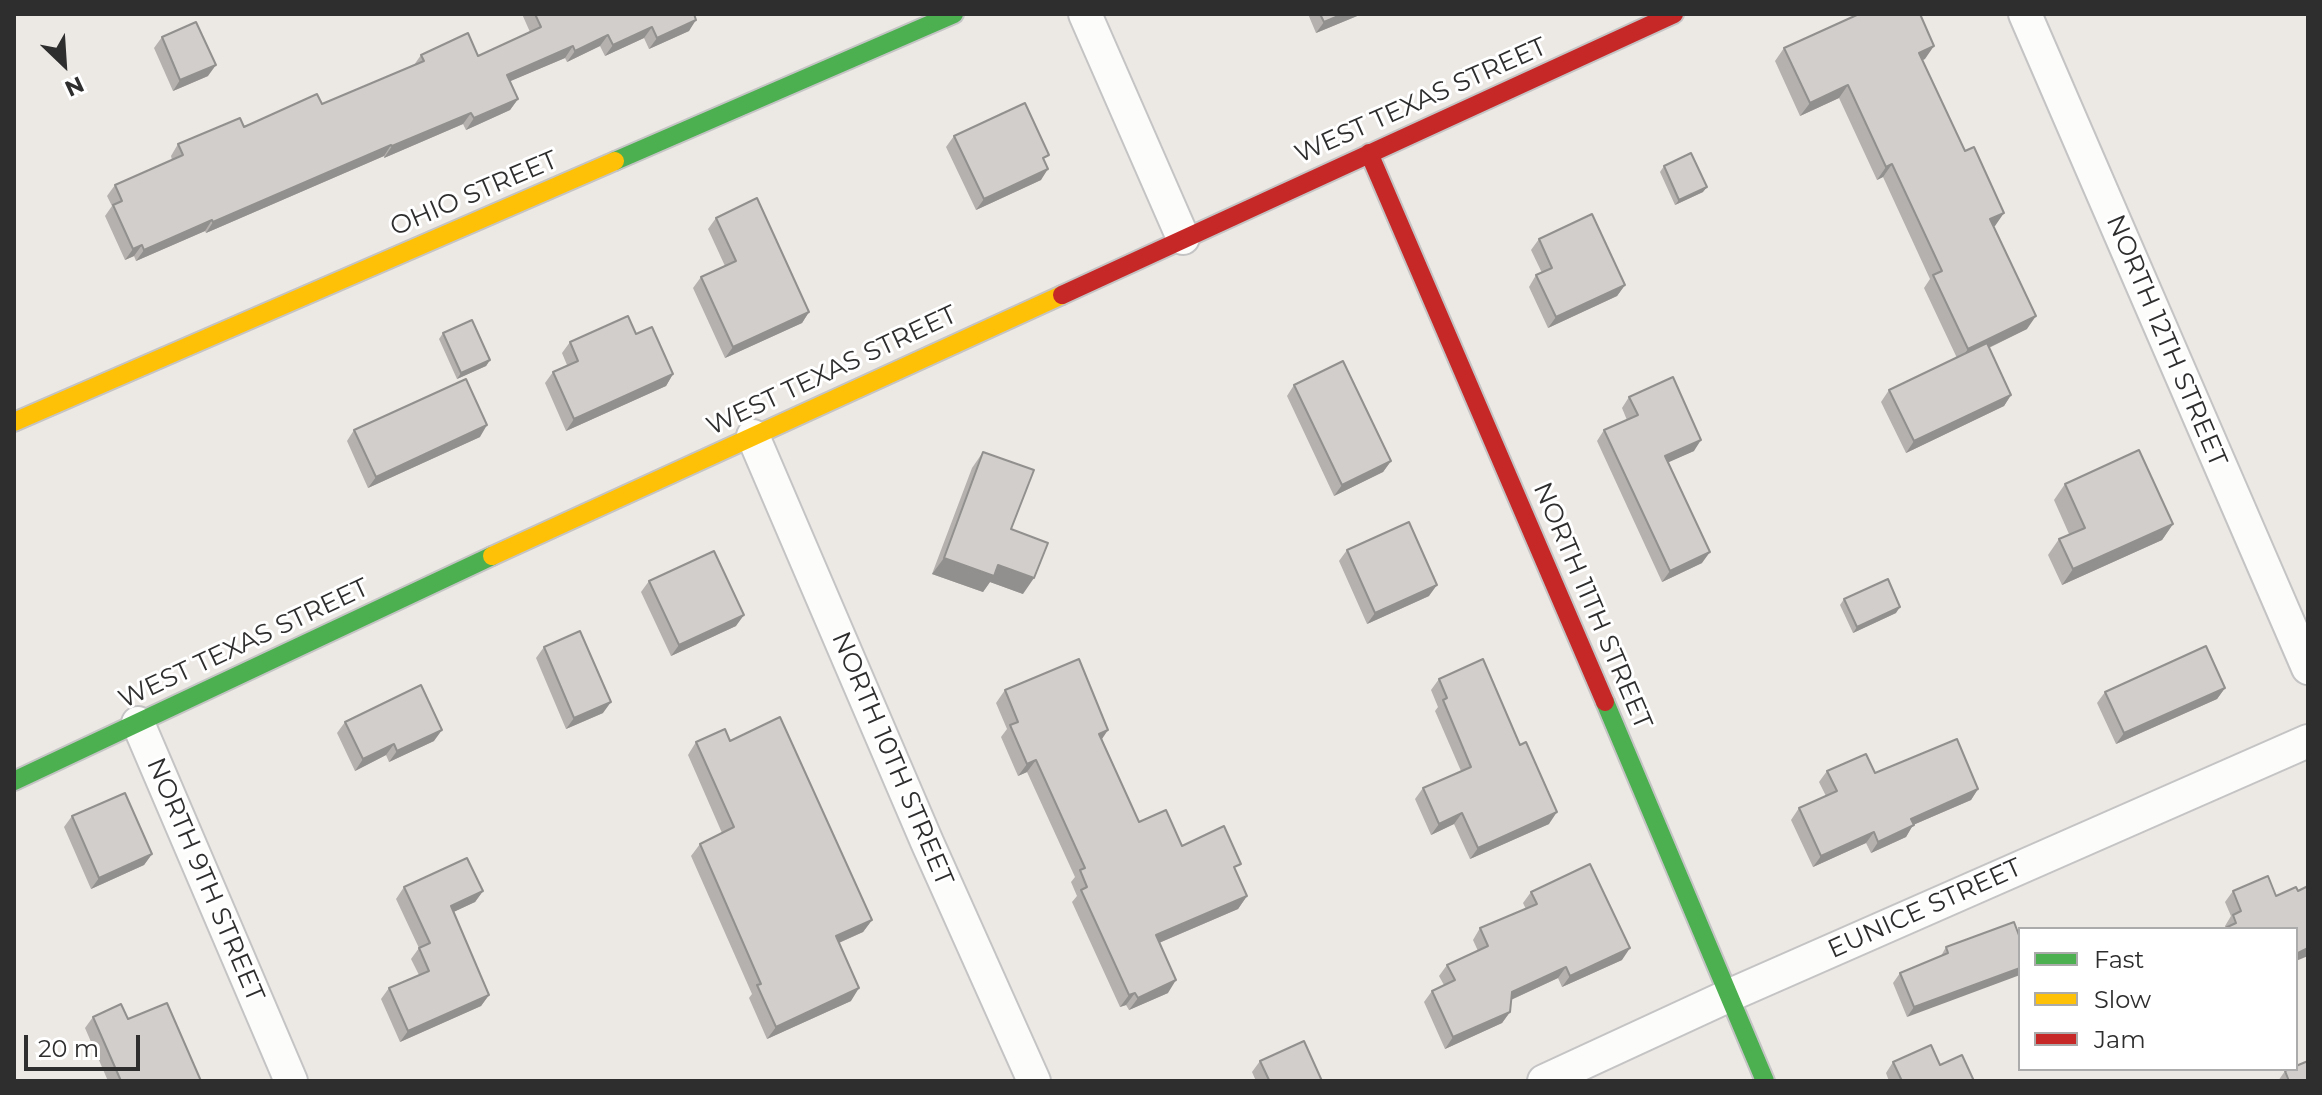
<!DOCTYPE html>
<style>
body{margin:0}
#map{position:relative;width:2322px;height:1095px;overflow:hidden;background:#ece8e4;font-family:Montserrat,sans-serif}
canvas{display:block}
.frame{position:absolute;inset:0;border:16px solid #2e2e2e;pointer-events:none}
.legend{position:absolute;left:2018px;top:927px;width:280px;height:144px;box-sizing:border-box;background:#fff;border:2px solid #ababab;margin:0;padding:10px 14px;list-style:none;font-size:24px;color:#2e2e2e}
.legend li{display:flex;align-items:center;gap:16px;height:40px}
.legend b{width:40px;border:2px solid #ababab}
.north{position:absolute;left:24px;top:24px;width:80px;height:80px;-webkit-text-stroke:6px #fff;paint-order:stroke;rotate:155deg;font-size:22px;font-weight:700;line-height:32px;text-align:center;color:#2e2e2e}
.north::after{content:'';display:block;margin:auto;width:28px;height:36px;background:#2e2e2e;clip-path:polygon(50% 0,100% 100%,50% 72%,0 100%)}
.scale{position:absolute;left:24px;top:1035px;width:116px;height:36px;box-sizing:border-box;border:4px solid #2e2e2e;border-top:0;padding-left:10px;font-size:24px;line-height:28px;white-space:nowrap;color:#2e2e2e;-webkit-text-stroke:6px #fff;paint-order:stroke}
</style>
<div id="map">
<canvas width="2322" height="1095"></canvas>
<div class="frame"></div>
<ul class="legend">
<li><b style="height:10px;background:#4caf50"></b>Fast</li>
<li><b style="height:10px;background:#ffc107"></b>Slow</li>
<li><b style="height:10px;background:#c62828"></b>Jam</li>
</ul>
<div class="north">N</div>
<div class="scale">20 m</div>
</div>
<script>
const c = document.querySelector('canvas').getContext('2d');
c.lineJoin = 'round';
const poly = rows => new Path2D(rows.map(r => 'M' + r).join(''));
function stroke(path, color, width, dash) { c.strokeStyle = color; c.lineWidth = width; c.lineCap = dash ? 'butt' : 'round'; c.setLineDash(dash || []); c.stroke(path); }
function fillPath(path, color) { c.fillStyle = color; c.fill(path, 'evenodd'); }
function drawText(font, color, halo, rows, align = 'center') {
  c.font = font + ' Montserrat,sans-serif'; c.lineWidth = 6; c.setLineDash([]); c.textBaseline = 'middle'; c.strokeStyle = halo; c.fillStyle = color; for (const [text, x, y, turn = 0] of rows) {
    c.save(); c.translate(x, y); c.rotate((+turn || 0) * Math.PI / 180); c.textAlign = isNaN(turn) ? turn : align; if (halo) c.strokeText(text, 0, 0); c.fillText(text, 0, 0); c.restore();
  }
}
const street = poly([
 [1085,14,1183,238],
 [2025,14,2308,668],
 [753,436,927,842,1034,1081],
 [138,723,291,1081],
 [1544,1081,1728,996,2308,741]
]);
const fast = poly([
 [615,161,954,14],
 [1605,702,1765,1081],
 [14,781,492,556]
]);
const slow = poly([
 [14,422,615,161],
 [492,556,1062,295]
]);
const jam = poly([
 [1369,153,1605,702],
 [1062,295,1674,14]
]);
const wall = poly([
 [522,14,694,14,689,31,649,49,644,38,605,56,600,46,567,62,565,58,510,81,518,99,510,110,466,130,463,124,384,158,384,156,206,233,205,231,136,261,134,256,125,260,105,216,112,206,107,196,115,185,172,160,171,156,178,144,322,104,414,65,421,55,478,56,530,32],
 [1308,14,1362,14,1316,33],
 [162,37,208,76,173,91,154,48],
 [1784,48,1925,59,1922,60,1995,226,1994,226,2027,329,1989,348,2011,395,2004,406,1906,453,1881,402,1889,390,1957,358,1924,288,1930,279,1883,177,1877,180,1839,98,1800,116,1775,61],
 [954,136,1045,161,1041,180,976,210,946,147],
 [1664,166,1703,192,1675,205,1660,172],
 [716,218,809,312,802,323,725,358,693,288,701,277,725,266,708,229],
 [1539,239,1625,285,1617,296,1548,328,1529,287,1536,275,1542,273,1531,250],
 [443,333,490,360,486,366,457,379,439,339],
 [636,334,673,374,666,386,566,431,545,383,553,372,567,365,562,353,570,342],
 [1294,385,1391,461,1383,472,1334,496,1287,396],
 [1629,397,1694,451,1668,462,1702,563,1662,582,1597,441,1604,430,1627,420,1622,408],
 [354,430,480,437,368,488,347,441],
 [983,452,1011,529,1023,594,990,582,983,592,932,574,972,468],
 [2065,484,2173,524,2162,540,2062,585,2048,555,2059,539,2069,534,2054,500],
 [1347,550,1429,596,1367,624,1339,561],
 [649,581,736,626,671,656,641,592],
 [1844,599,1896,613,1853,633,1840,605],
 [544,647,603,713,566,729,536,658],
 [1439,679,1549,824,1470,859,1454,824,1431,835,1415,799,1423,788,1461,771,1435,711,1438,707,1431,690],
 [2225,688,2217,699,2116,744,2097,703,2105,692],
 [1005,690,1102,739,1139,822,1182,846,1236,871,1247,896,1238,909,1159,943,1168,993,1129,1010,1126,1005,1120,1007,1072,902,1077,896,1071,882,1075,877,1027,772,1018,776,1001,737,1007,729,996,703],
 [345,722,434,741,389,762,386,755,355,771,337,733],
 [730,741,872,920,863,932,839,943,851,1001,767,1039,749,998,752,994,691,856,700,844,722,833,688,755,696,742],
 [1827,771,1875,773,1978,789,1971,800,1913,825,1906,837,1871,853,1866,843,1813,867,1791,820,1799,808,1826,796,1819,782],
 [72,816,152,854,144,865,91,889,64,827],
 [404,887,483,891,475,902,453,912,489,995,481,1006,400,1042,381,999,389,988,419,975,411,959,419,948,396,899],
 [2233,891,2296,961,2226,928,2225,926,2231,916,2225,902],
 [1531,892,1622,960,1562,987,1558,978,1511,1000,1510,1012,1502,1023,1445,1049,1424,1002,1432,991,1444,985,1439,976,1447,965,1478,951,1473,940,1480,928,1526,909,1523,903],
 [2014,922,1907,1017,1893,983,1900,973,1941,956,1946,947],
 [93,1017,128,1019,201,1081,108,1081,85,1028],
 [1260,1061,1322,1081,1256,1081,1252,1072],
 [1893,1062,1940,1065,1974,1081,1889,1081,1886,1073],
 [2285,1071,2308,1081,2278,1081]
]);
const shadedWall = poly([
 [1343,14,1362,14,1316,33,1324,22],
 [696,20,689,31,649,49,657,38],
 [652,27,644,38,605,56,613,45],
 [608,35,600,46,567,62,575,51],
 [573,46,565,58,499,86,507,75],
 [1934,46,1925,59,1910,66,1919,53],
 [216,65,208,76,173,91,180,80],
 [1848,85,1839,98,1800,116,1810,103],
 [518,99,510,110,466,130,474,118],
 [471,113,463,124,384,158,392,146],
 [391,145,384,156,206,233,213,222],
 [1892,164,1883,177,1877,180,1886,167],
 [1048,169,1041,180,976,210,984,199],
 [1707,187,1703,192,1675,205,1679,200],
 [2004,213,1995,226,1981,232,1990,219],
 [212,220,205,231,136,261,144,250],
 [142,245,134,256,125,260,133,249],
 [1625,285,1617,296,1548,328,1556,317],
 [809,312,802,323,725,358,733,347],
 [2036,316,2027,329,1959,362,1968,349],
 [490,360,486,366,457,379,461,373],
 [673,374,666,386,566,431,574,419],
 [2011,395,2004,406,1906,453,1914,441],
 [487,425,480,437,368,488,376,477],
 [1701,440,1694,451,1658,467,1665,456],
 [1391,461,1383,472,1334,496,1342,485],
 [2173,524,2162,540,2062,585,2073,569],
 [1710,552,1702,563,1662,582,1670,571],
 [944,558,998,565,1034,578,1023,594,990,582,983,592,932,574],
 [1437,585,1429,596,1367,624,1375,613],
 [1900,607,1896,613,1853,633,1857,627],
 [744,615,736,626,671,656,679,645],
 [2225,688,2217,699,2116,744,2124,733],
 [611,702,603,713,566,729,574,718],
 [442,730,434,741,389,762,397,751],
 [1108,730,1100,742,1099,734],
 [394,744,386,755,355,771,363,759],
 [1036,760,1027,772,1018,776,1027,764],
 [1978,789,1971,800,1913,825,1906,837,1871,853,1878,842,1911,819],
 [1557,812,1549,824,1470,859,1478,848],
 [1462,813,1454,824,1431,835,1439,824],
 [1874,832,1866,843,1813,867,1821,856],
 [152,854,144,865,91,889,99,878],
 [483,891,475,902,443,917,451,906],
 [1247,896,1238,909,1147,948,1156,935],
 [872,920,863,932,827,948,836,936],
 [1630,948,1622,960,1562,987,1570,976],
 [2308,948,2308,956,2296,961,2296,954],
 [1566,967,1558,978,1504,1003,1512,992],
 [2020,968,2020,975,1907,1017,1914,1007],
 [1176,980,1168,993,1129,1010,1138,998],
 [859,988,851,1001,767,1039,776,1027],
 [1135,993,1126,1005,1120,1007,1129,995],
 [489,995,481,1006,400,1042,408,1031],
 [1510,1012,1502,1023,1445,1049,1453,1037]
]);
const building = poly([
 [535,14,694,14,696,20,657,38,652,27,613,45,608,35,575,51,573,46,507,75,518,99,474,118,471,113,392,146,391,145,213,222,212,220,144,250,142,245,133,249,113,205,122,201,115,185,183,155,178,144,240,118,244,127,317,94,322,104,424,61,421,55,468,33,478,56,541,27,535,14],
 [1320,14,1343,14,1324,22,1320,14],
 [1859,14,1920,14,1934,46,1919,53,1965,151,1974,147,2004,213,1990,219,2036,316,1968,349,1933,275,1942,271,1892,164,1886,167,1848,85,1810,103,1784,48,1859,14],
 [196,22,216,65,180,80,162,37,196,22],
 [1025,103,1049,155,1043,158,1048,169,984,199,954,136,1025,103],
 [1691,153,1707,187,1679,200,1664,166,1691,153],
 [757,198,809,312,733,347,701,277,736,261,716,218,757,198],
 [1592,214,1625,285,1556,317,1536,275,1552,268,1539,239,1592,214],
 [628,316,636,334,652,327,673,374,574,419,553,372,578,361,570,342,628,316],
 [472,320,490,360,461,373,443,333,472,320],
 [1987,343,2011,395,1914,441,1889,390,1987,343],
 [1343,361,1391,461,1342,485,1294,385,1343,361],
 [1673,377,1701,440,1665,456,1710,552,1670,571,1604,430,1638,415,1629,397,1673,377],
 [466,379,487,425,376,477,354,430,466,379],
 [2139,450,2173,524,2073,569,2059,539,2085,528,2065,484,2139,450],
 [983,452,1034,470,1011,529,1048,543,1034,578,998,565,994,576,944,558,983,452],
 [1409,522,1437,585,1375,613,1347,550,1409,522],
 [714,551,744,615,679,645,649,581,714,551],
 [1888,579,1900,607,1857,627,1844,599,1888,579],
 [580,631,611,702,574,718,544,647,580,631],
 [2206,646,2225,688,2124,733,2105,692,2206,646],
 [1079,659,1108,730,1099,734,1139,822,1166,810,1182,846,1224,826,1241,864,1234,867,1247,896,1156,935,1176,980,1138,998,1135,993,1129,995,1081,890,1087,887,1080,870,1085,868,1036,760,1027,764,1010,725,1018,722,1005,690,1079,659],
 [1483,659,1520,745,1526,742,1557,812,1478,848,1462,813,1439,824,1423,788,1471,767,1443,700,1447,698,1439,679,1483,659],
 [421,685,442,730,397,751,394,744,363,759,345,722,421,685],
 [780,717,872,920,836,936,859,988,776,1027,757,985,761,984,700,844,734,827,696,742,725,729,730,741,780,717],
 [1957,739,1978,789,1911,819,1914,825,1878,842,1874,832,1821,856,1799,808,1837,791,1827,771,1866,754,1875,773,1957,739],
 [125,793,152,854,99,878,72,816,125,793],
 [467,858,483,891,451,906,489,995,408,1031,389,988,429,971,419,948,430,943,404,887,467,858],
 [1590,864,1630,948,1570,976,1566,967,1512,992,1510,1012,1453,1037,1432,991,1455,980,1447,965,1488,946,1480,928,1537,904,1531,892,1590,864],
 [2268,876,2276,896,2296,887,2298,891,2308,886,2308,948,2296,954,2296,929,2223,929,2236,923,2233,915,2241,911,2233,891,2268,876],
 [2014,922,2020,938,2020,968,1914,1007,1900,973,1948,953,1946,947,2014,922],
 [167,1003,201,1081,121,1081,93,1017,121,1004,128,1019,167,1003],
 [1304,1041,1322,1081,1266,1081,1269,1080,1260,1061,1304,1041],
 [1931,1045,1940,1065,1962,1055,1974,1081,1902,1081,1893,1062,1931,1045],
 [2308,1061,2308,1081,2289,1081,2285,1071,2289,1069,2296,1069,2296,1066,2308,1061]
]);
const streetNames = [
 ["WEST TEXAS STREET",1421,101,-24],
 ["OHIO STREET",474,194,-23],
 ["NORTH 12TH STREET",2166,341,67],
 ["WEST TEXAS STREET",832,371,-25],
 ["NORTH 11TH STREET",1592,606,67],
 ["WEST TEXAS STREET",244,644,-25],
 ["NORTH 10TH STREET",892,759,67],
 ["NORTH 9TH STREET",205,880,67],
 ["EUNICE STREET",1925,909,-24]
];
stroke(street, '#c5c4c5', 36);
stroke(fast, '#c5c4c5', 22);
stroke(slow, '#c5c4c5', 22);
stroke(jam, '#c5c4c5', 22);
stroke(street, '#fcfcfb', 32);
stroke(fast, '#4caf50', 18);
stroke(slow, '#ffc107', 18);
stroke(jam, '#c62828', 18);
fillPath(wall, '#b4b1af');
fillPath(shadedWall, '#92908e');
fillPath(building, '#d1cecb');
stroke(building, '#92908e', 2);
drawText('26px', '#2e2e2e', '#fff', streetNames);
</script>
